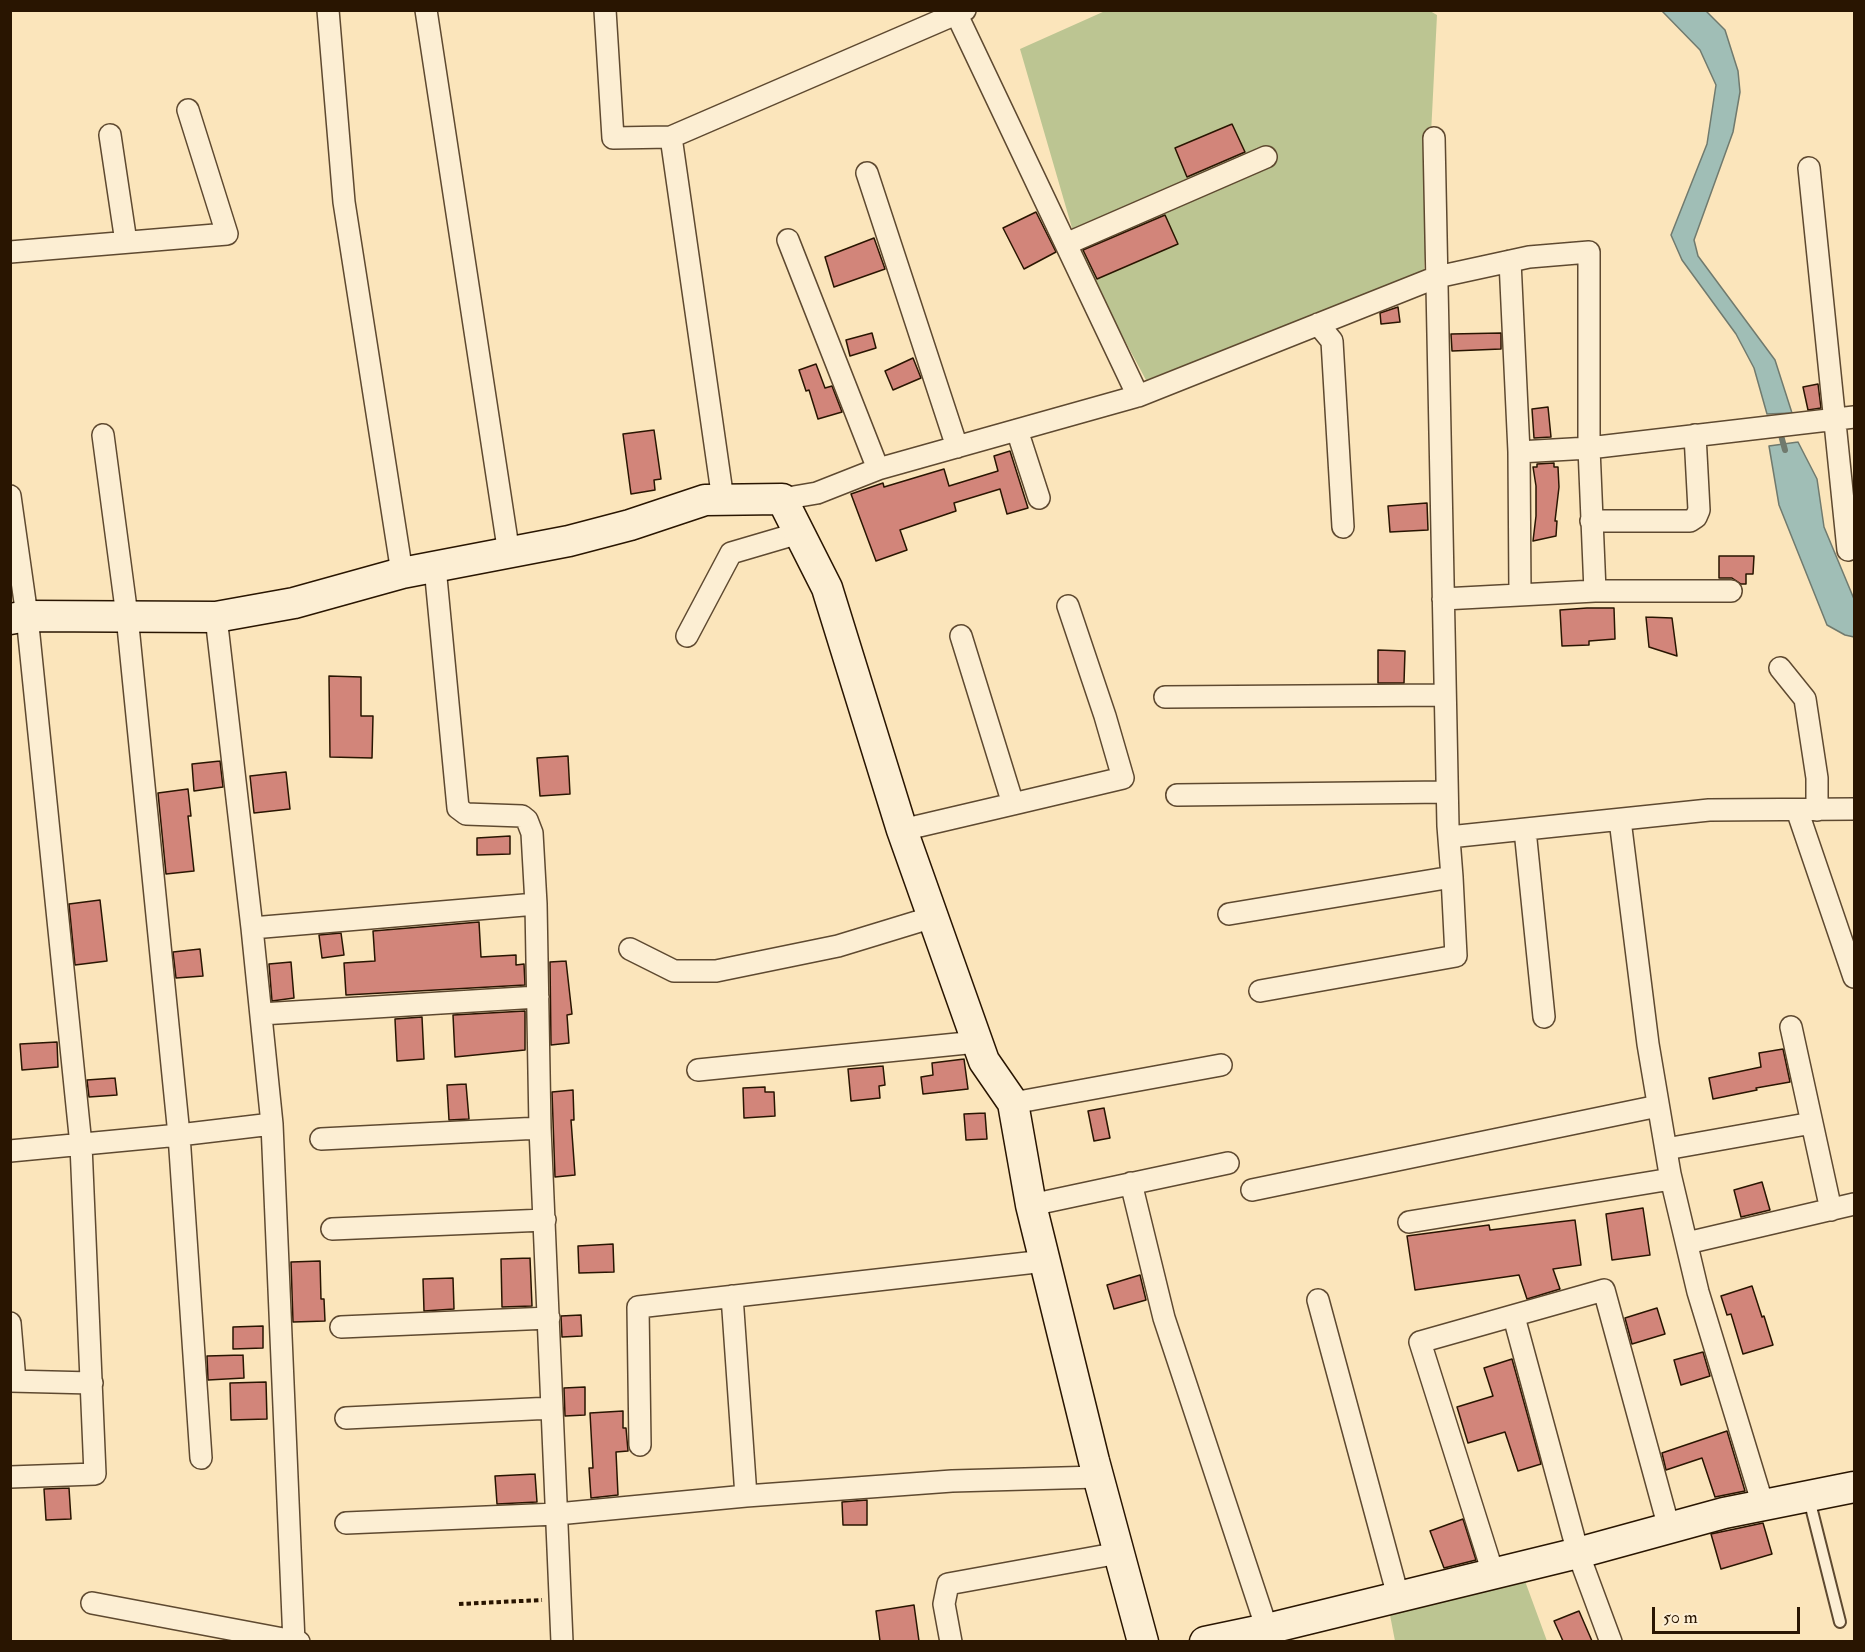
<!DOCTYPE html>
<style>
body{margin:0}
#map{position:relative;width:1865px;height:1652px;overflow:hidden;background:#fbe5bb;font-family:"IM FELL Double Pica",serif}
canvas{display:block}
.frame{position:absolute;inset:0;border:12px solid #291501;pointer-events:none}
.scale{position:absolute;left:1652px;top:1607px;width:148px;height:27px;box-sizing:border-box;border:3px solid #291501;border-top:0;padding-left:8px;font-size:18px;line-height:21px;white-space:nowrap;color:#291501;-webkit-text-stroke:4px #fceed3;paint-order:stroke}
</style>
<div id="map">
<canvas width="1865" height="1652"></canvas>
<div class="frame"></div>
<div class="scale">50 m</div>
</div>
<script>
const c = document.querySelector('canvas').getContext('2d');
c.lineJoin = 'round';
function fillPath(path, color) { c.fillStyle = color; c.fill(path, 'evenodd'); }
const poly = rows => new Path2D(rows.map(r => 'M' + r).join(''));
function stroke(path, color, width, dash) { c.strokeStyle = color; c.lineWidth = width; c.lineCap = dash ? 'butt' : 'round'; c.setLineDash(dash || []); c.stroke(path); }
const green = poly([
 [1105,11,1430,11,1437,15,1424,273,1146,380,1081,259,1020,49],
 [1525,1581,1547,1641,1395,1641,1390,1615]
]);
const water = poly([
 [1662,11,1706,11,1725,30,1738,71,1740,92,1733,132,1694,240,1698,256,1775,360,1792,413,1767,414,1754,368,1736,334,1682,260,1671,235,1707,144,1716,85,1700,50,1662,11],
 [1798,442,1817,479,1824,527,1854,599,1854,637,1845,635,1827,625,1779,505,1769,446,1798,442]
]);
const stream = poly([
 [1779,428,1785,450]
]);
const building = poly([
 [1232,124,1245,152,1187,177,1175,148,1232,124],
 [1036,212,1056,252,1024,269,1003,228,1036,212],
 [1165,215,1178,244,1097,279,1083,250,1165,215],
 [874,238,885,269,834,287,825,257,874,238],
 [1398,307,1400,322,1381,324,1380,313,1398,307],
 [872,333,876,348,850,356,846,340,872,333],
 [1501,333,1501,349,1452,351,1451,334,1501,333],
 [913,358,921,378,893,390,885,371,913,358],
 [816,364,825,388,832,386,842,412,818,419,809,390,806,391,799,370,816,364],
 [1818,384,1821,408,1808,410,1803,387,1818,384],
 [1548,407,1551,437,1534,438,1532,409,1548,407],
 [654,430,661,479,654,480,655,490,631,494,623,434,654,430],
 [1010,451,1028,508,1007,514,1000,489,954,503,956,511,900,530,907,550,876,561,851,494,883,483,884,487,944,469,949,486,998,471,994,456,1010,451],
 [1554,463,1554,467,1558,467,1559,487,1555,521,1557,521,1556,536,1533,541,1536,516,1536,486,1533,467,1537,467,1537,464,1554,463],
 [1427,503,1428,530,1390,532,1388,506,1427,503],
 [1719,556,1754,556,1753,574,1746,574,1746,584,1741,584,1732,578,1719,578,1719,556],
 [1587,608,1614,608,1615,639,1589,641,1589,645,1562,646,1560,610,1587,608],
 [1646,617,1672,618,1677,656,1649,647,1646,617],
 [1378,650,1405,651,1404,683,1378,683,1378,650],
 [329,676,361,677,361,716,373,716,372,758,330,757,329,676],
 [568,756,570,794,540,796,537,758,568,756],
 [220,761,223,787,194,791,192,764,220,761],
 [286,772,290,809,254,813,250,776,286,772],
 [188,789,191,816,188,816,194,871,166,874,158,793,188,789],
 [510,836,510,854,477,855,477,838,510,836],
 [100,900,107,961,75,965,69,904,100,900],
 [479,922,481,957,516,955,516,965,524,964,525,985,346,995,344,963,375,961,373,931,479,922],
 [341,933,344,955,322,958,319,935,341,933],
 [200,949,203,976,176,978,173,952,200,949],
 [566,961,572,1014,567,1015,569,1043,551,1045,550,962,566,961],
 [291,962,294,998,272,1001,269,964,291,962],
 [525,1011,525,1050,455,1057,453,1015,525,1011],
 [422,1017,424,1059,397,1061,395,1019,422,1017],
 [57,1042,58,1067,22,1070,20,1044,57,1042],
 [1783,1049,1790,1082,1756,1088,1757,1090,1713,1099,1709,1078,1761,1067,1759,1053,1783,1049],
 [964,1059,968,1089,923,1094,921,1077,933,1075,932,1063,964,1059],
 [883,1066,885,1085,879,1086,880,1098,851,1101,848,1069,883,1066],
 [115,1078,117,1095,89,1097,87,1080,115,1078],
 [466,1084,469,1119,449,1120,447,1085,466,1084],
 [765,1087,765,1092,774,1092,775,1116,744,1118,743,1088,765,1087],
 [573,1090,574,1120,571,1120,575,1175,555,1177,552,1092,573,1090],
 [1104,1108,1110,1138,1094,1141,1088,1111,1104,1108],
 [985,1113,987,1139,966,1140,964,1114,985,1113],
 [1762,1182,1770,1210,1741,1217,1734,1190,1762,1182],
 [1643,1208,1650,1255,1612,1260,1606,1214,1643,1208],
 [1575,1220,1581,1265,1553,1269,1560,1289,1527,1299,1519,1275,1415,1290,1407,1236,1489,1225,1490,1230,1575,1220],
 [613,1244,614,1272,579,1273,578,1246,613,1244],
 [530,1258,532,1306,502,1307,501,1259,530,1258],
 [320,1261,321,1299,324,1299,325,1321,293,1322,291,1262,320,1261],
 [1140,1275,1146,1300,1114,1309,1107,1285,1140,1275],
 [453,1278,454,1309,424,1311,423,1279,453,1278],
 [1752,1286,1762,1317,1764,1316,1773,1345,1743,1354,1731,1314,1727,1315,1721,1296,1752,1286],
 [1657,1308,1665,1334,1632,1344,1625,1318,1657,1308],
 [581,1315,582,1336,562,1337,561,1316,581,1315],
 [263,1326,263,1348,233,1349,233,1327,263,1326],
 [1703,1352,1710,1376,1681,1385,1674,1360,1703,1352],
 [243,1355,244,1378,208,1380,207,1356,243,1355],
 [1512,1359,1541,1464,1518,1471,1505,1432,1468,1443,1457,1407,1493,1396,1484,1368,1512,1359],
 [266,1382,267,1419,231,1420,230,1383,266,1382],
 [585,1387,585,1415,565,1416,564,1388,585,1387],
 [623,1411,623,1428,626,1428,628,1451,616,1452,618,1495,591,1498,589,1468,593,1468,590,1413,623,1411],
 [1727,1431,1745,1491,1715,1497,1702,1458,1666,1470,1662,1453,1727,1431],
 [535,1474,537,1502,497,1504,495,1476,535,1474],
 [69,1488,71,1519,46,1520,44,1489,69,1488],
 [867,1500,867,1525,843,1525,842,1502,867,1500],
 [1463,1519,1476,1560,1444,1568,1430,1531,1463,1519],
 [1763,1523,1772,1554,1721,1569,1711,1534,1763,1523],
 [914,1605,919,1641,880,1641,876,1611,914,1605],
 [1579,1611,1592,1641,1563,1641,1554,1621,1579,1611]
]);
const path = poly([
 [459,1604,542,1600]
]);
const lane = poly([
 [1809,1499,1840,1622]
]);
const street = poly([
 [328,10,344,202,402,573],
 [426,10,509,554],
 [605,10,613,138,671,137],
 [957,15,1138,396],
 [110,135,126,242],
 [1809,168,1848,550],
 [867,173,957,447],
 [788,240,878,469],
 [1066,244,1266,157],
 [10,252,227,234,188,110],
 [1510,261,1519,452,1520,595],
 [1318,324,1332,341,1343,527],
 [1017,430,1039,498],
 [103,435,127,616,179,1135,201,1458],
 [1519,452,1589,448,1854,417],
 [10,496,27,616,81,1145,95,1474,10,1477],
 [782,499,817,493,878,469,1138,396,1437,277,1529,257,1589,252,1589,448,1595,591,1443,599],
 [723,500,671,137,965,10],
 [1591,521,1690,521,1696,517,1699,510,1695,435],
 [435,567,458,808,466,814,522,816,527,820,532,833,536,904,540,1128,562,1642],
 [1595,591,1731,591],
 [216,617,252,928],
 [687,636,731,553,799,533],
 [1780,668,1805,699,1817,778,1817,810],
 [1165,697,1445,695],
 [1177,795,1447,792],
 [1013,804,1123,778,1105,716,1068,606],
 [1797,810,1854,977],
 [1620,820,1648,1044,1670,1174,1698,1292,1763,1505],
 [902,830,1013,804,961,636],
 [1525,830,1544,1017],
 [1449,837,1709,810,1854,809],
 [1229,914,1452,877,1448,826,1434,138],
 [630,949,674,971,716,971,838,946,933,917],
 [1260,991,1456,956,1452,877],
 [261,1014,538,997],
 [1791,1027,1831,1210],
 [698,1070,977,1042],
 [1013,1103,1221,1065],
 [321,1139,540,1128],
 [1666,1149,1812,1123],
 [10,1151,179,1135,272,1124],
 [1131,1183,1164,1318,1267,1629],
 [1252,1190,1658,1106],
 [1031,1205,1228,1163],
 [1409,1222,1671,1179],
 [332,1229,545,1220],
 [1687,1243,1854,1204],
 [732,1296,746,1496],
 [1318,1300,1398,1596],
 [1514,1317,1578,1553,1611,1642],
 [10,1323,15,1381],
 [341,1327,549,1318],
 [10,1381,92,1383],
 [346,1418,552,1408],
 [640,1445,638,1307,1045,1261],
 [346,1523,557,1514,746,1496,952,1481,1098,1477],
 [1493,1573,1420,1342,1604,1290,1669,1528],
 [92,1603,299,1642],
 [294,1642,272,1124,252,928,536,904],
 [951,1642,944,1604,948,1584,1119,1553]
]);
const secondary = poly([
 [10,619,27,616,216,617,294,603,402,573,569,541,630,525,705,500,782,499,827,588,902,830,984,1061,1013,1103,1031,1205,1094,1461,1143,1642],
 [1205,1642,1267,1629,1578,1553,1724,1513,1854,1487]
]);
fillPath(green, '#bcc592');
fillPath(water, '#a0beb6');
stroke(water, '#707a6e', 1.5);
stroke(stream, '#707a6e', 6);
fillPath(building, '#d2857a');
stroke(building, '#291501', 1.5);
stroke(lane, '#5e4930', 14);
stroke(street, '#5e4930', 24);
stroke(secondary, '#291501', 33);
stroke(path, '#291501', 4, [4.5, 3]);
stroke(lane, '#fceed3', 10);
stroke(street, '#fceed3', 21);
stroke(secondary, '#fceed3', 30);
</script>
